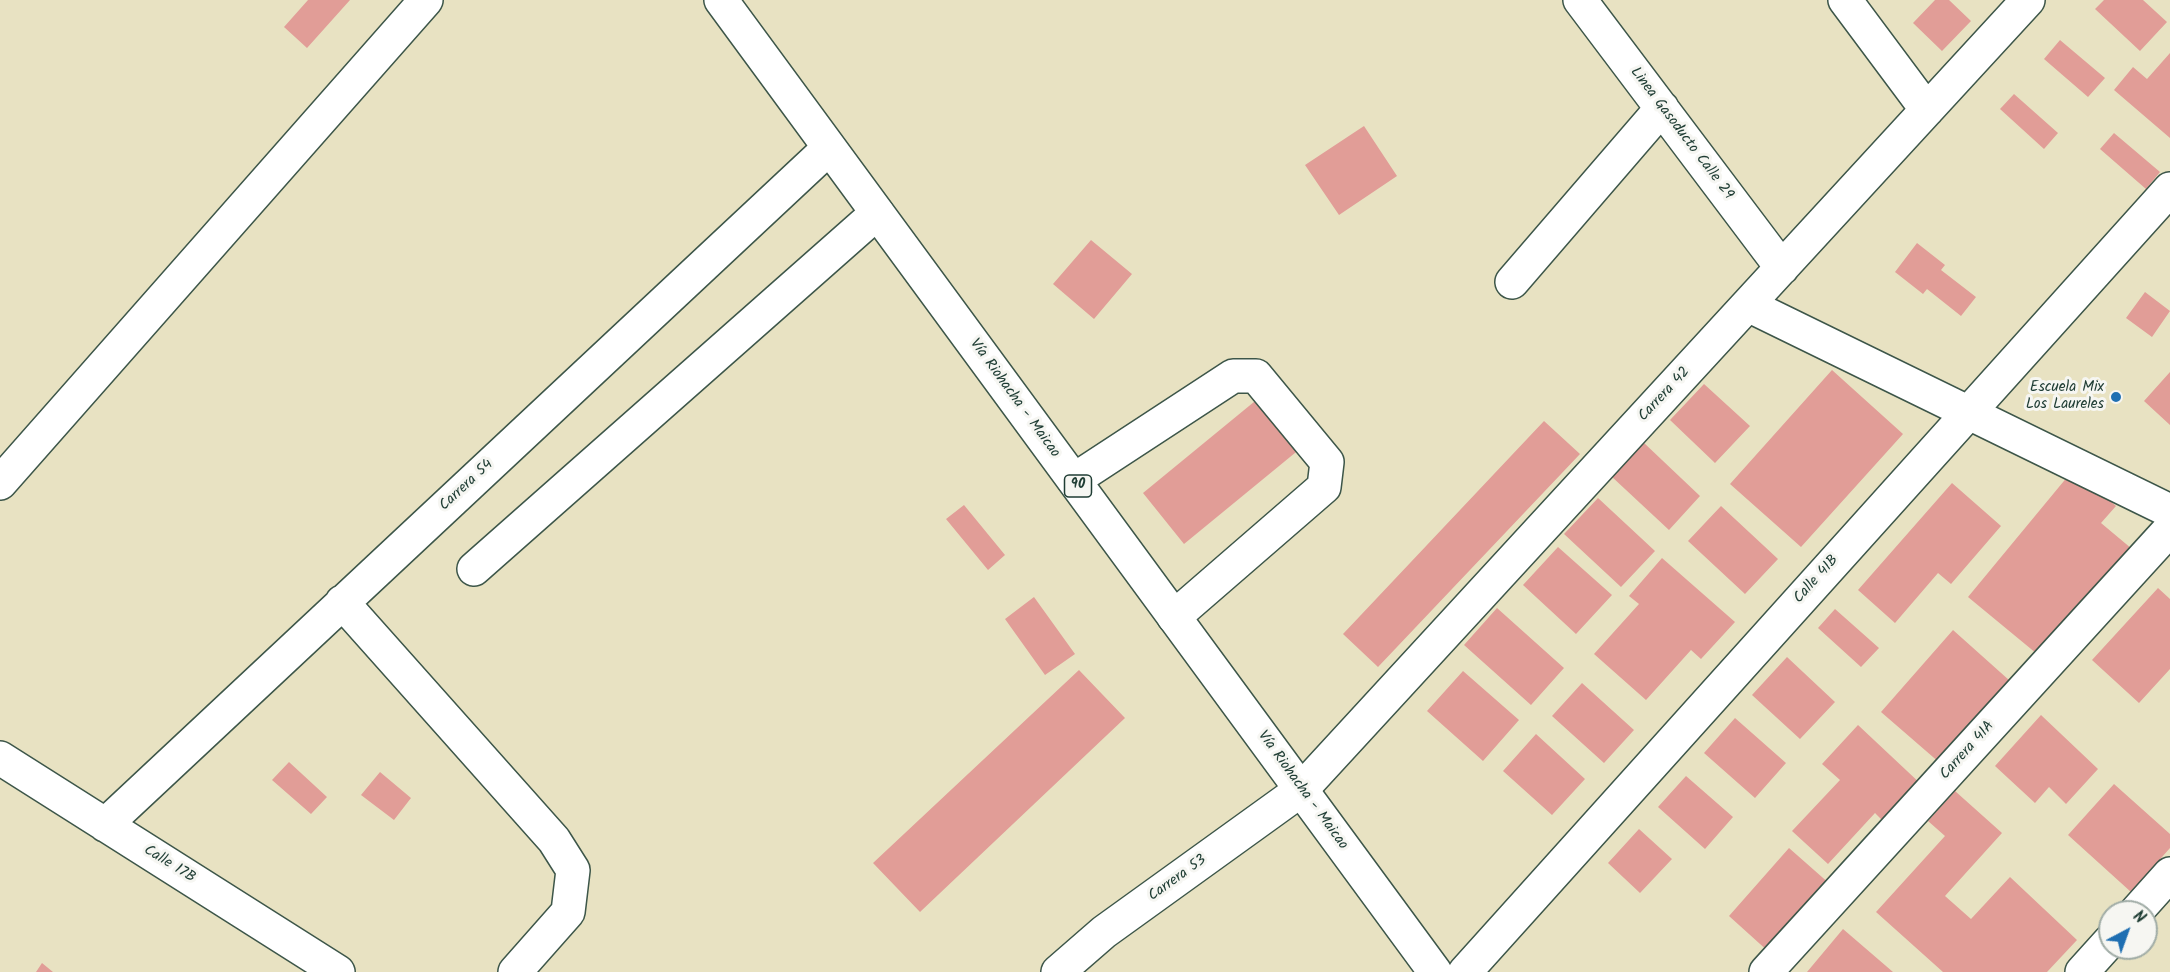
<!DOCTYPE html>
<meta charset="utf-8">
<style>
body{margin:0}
#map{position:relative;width:2170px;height:972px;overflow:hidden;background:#e8e2c2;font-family:Kalam,sans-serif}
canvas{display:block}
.north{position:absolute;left:2098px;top:900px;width:60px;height:60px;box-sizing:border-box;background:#f6f6f2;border:2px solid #a0aca6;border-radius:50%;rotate:41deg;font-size:16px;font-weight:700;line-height:24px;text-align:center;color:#1f3d34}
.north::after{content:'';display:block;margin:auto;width:21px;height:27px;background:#1f6fb2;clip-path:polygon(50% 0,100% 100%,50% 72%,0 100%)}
</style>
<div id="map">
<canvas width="2170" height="972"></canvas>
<div class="north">N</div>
</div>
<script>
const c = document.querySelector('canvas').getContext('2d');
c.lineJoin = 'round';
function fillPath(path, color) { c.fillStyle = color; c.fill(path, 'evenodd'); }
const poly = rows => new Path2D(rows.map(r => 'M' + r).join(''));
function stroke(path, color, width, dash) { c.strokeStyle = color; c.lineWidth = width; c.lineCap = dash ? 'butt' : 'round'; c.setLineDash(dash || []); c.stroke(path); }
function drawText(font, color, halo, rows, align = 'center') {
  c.font = font + ' Kalam,sans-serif'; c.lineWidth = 6; c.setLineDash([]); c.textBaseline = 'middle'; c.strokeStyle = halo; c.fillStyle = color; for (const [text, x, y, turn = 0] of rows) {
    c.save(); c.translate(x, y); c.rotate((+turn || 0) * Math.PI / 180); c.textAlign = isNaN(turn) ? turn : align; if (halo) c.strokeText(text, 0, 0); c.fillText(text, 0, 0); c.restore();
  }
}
const building = poly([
 [308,0,350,0,307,48,284,27],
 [1935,0,1949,0,1971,21,1942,51,1913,23],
 [2104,0,2143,0,2167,22,2140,51,2095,9],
 [2060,40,2105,78,2088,97,2044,59],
 [2170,53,2170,138,2114,90,2133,67,2147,79],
 [2014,94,2058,133,2044,149,2000,109],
 [1364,126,1397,176,1339,215,1305,165],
 [2114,133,2160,172,2146,189,2100,149],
 [1091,240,1132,274,1094,319,1053,284],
 [1917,243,1945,265,1941,270,1976,297,1961,316,1927,289,1923,294,1895,272],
 [2145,292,2170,311,2152,337,2126,318],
 [1832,370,1903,434,1801,547,1730,484],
 [2170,372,2170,425,2144,401],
 [1704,384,1750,426,1715,463,1670,420],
 [1260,397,1301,448,1184,544,1143,493],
 [1544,421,1580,454,1378,667,1343,634],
 [1643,442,1700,496,1669,530,1611,476],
 [2073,470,2116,506,2101,523,2138,554,2048,663,1968,597],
 [1952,483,2001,526,1951,584,1938,573,1895,623,1858,590],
 [1598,498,1655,551,1621,587,1564,534],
 [964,505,1005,555,988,570,946,519],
 [1721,506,1778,559,1745,594,1688,541],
 [1558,547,1612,595,1576,634,1523,585],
 [1662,558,1735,622,1701,659,1691,650,1646,700,1594,654,1639,604,1629,596],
 [2158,588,2170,599,2170,669,2139,703,2092,660],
 [1034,597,1075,654,1045,675,1005,619],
 [1497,608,1564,668,1531,705,1464,645],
 [1835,609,1879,648,1861,667,1818,628],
 [1953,630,2019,689,1948,770,1881,712],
 [1787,657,1835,702,1800,739,1752,695],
 [1079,670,1125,718,920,912,873,863],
 [1463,671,1519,720,1483,761,1427,711],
 [1582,683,1634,730,1604,763,1552,716],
 [2041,715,2098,769,2066,804,2049,787,2035,803,1995,766],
 [1735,718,1786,763,1755,798,1704,753],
 [1858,725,1923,786,1887,825,1875,813,1828,864,1792,831,1840,780,1822,764],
 [1536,734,1585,779,1552,815,1503,771],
 [289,762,327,797,311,814,272,780],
 [380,772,411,798,394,820,361,795],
 [1686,776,1733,817,1705,849,1658,807],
 [2114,784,2170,834,2170,848,2131,892,2068,835],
 [1955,791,2002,833,1945,896,1971,919,2010,877,2077,940,2047,972,1943,972,1876,912,1945,836,1928,821],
 [1639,829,1672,859,1640,893,1608,863],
 [1789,848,1831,885,1770,953,1729,916],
 [1843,929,1893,972,1807,972],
 [42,963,53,972,36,972]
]);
const minor = poly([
 [1580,0,1782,268],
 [1845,0,1927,110],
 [1512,282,1662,108],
 [1748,305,2170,511],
 [1074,480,1233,376,1256,376,1327,462,1324,487,1174,617],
 [0,483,426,0],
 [474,569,877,213],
 [342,602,554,840,573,870,568,912,515,972],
 [0,758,338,972],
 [105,825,829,148],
 [2136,912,2170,874],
 [1058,972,1104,932,1301,790,2028,0],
 [1465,972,2170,189],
 [1766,972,2170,529],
 [2082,972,2110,941]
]);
const highway = poly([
 [721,0,1435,972]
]);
const markers = [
 [2116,397,6,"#1f6fb2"]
];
const shields = [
 [1078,486,27]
];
const shieldNames = [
 ["90",1078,486]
];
const streetNames = [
 ["Linea Gasoducto Calle 29",1681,134,53],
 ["Carrera 42",1665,395,-47],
 ["Vía Riohacha - Maicao",1014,399,54],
 ["Carrera 54",467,486,-43],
 ["Calle 41B",1817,580,-48],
 ["Carrera 41A",1968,751,-48],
 ["Vía Riohacha - Maicao",1302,791,54],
 ["Calle 17B",169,865,32],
 ["Carrera 53",1178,879,-36]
];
const poiNames = [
 ["Escuela Mix",2104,388],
 ["Los Laureles",2104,405]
];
fillPath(building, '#e19d97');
stroke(minor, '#3d5649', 36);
stroke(highway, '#3d5649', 36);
stroke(minor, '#fff', 33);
stroke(highway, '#fff', 33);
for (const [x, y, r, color] of markers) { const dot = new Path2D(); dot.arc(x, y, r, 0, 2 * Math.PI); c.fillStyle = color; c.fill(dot); stroke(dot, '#f6f6f2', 2); }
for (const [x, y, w] of shields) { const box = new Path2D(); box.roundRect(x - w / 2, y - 11, w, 22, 4.5); c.fillStyle = '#f6f6f2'; c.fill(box); stroke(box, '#1f3d34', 1.5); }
drawText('bold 14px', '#1f3d34', null, shieldNames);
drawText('15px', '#1f3d34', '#f6f6f2', streetNames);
drawText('15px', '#1f3d34', '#f6f6f2', poiNames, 'right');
</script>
